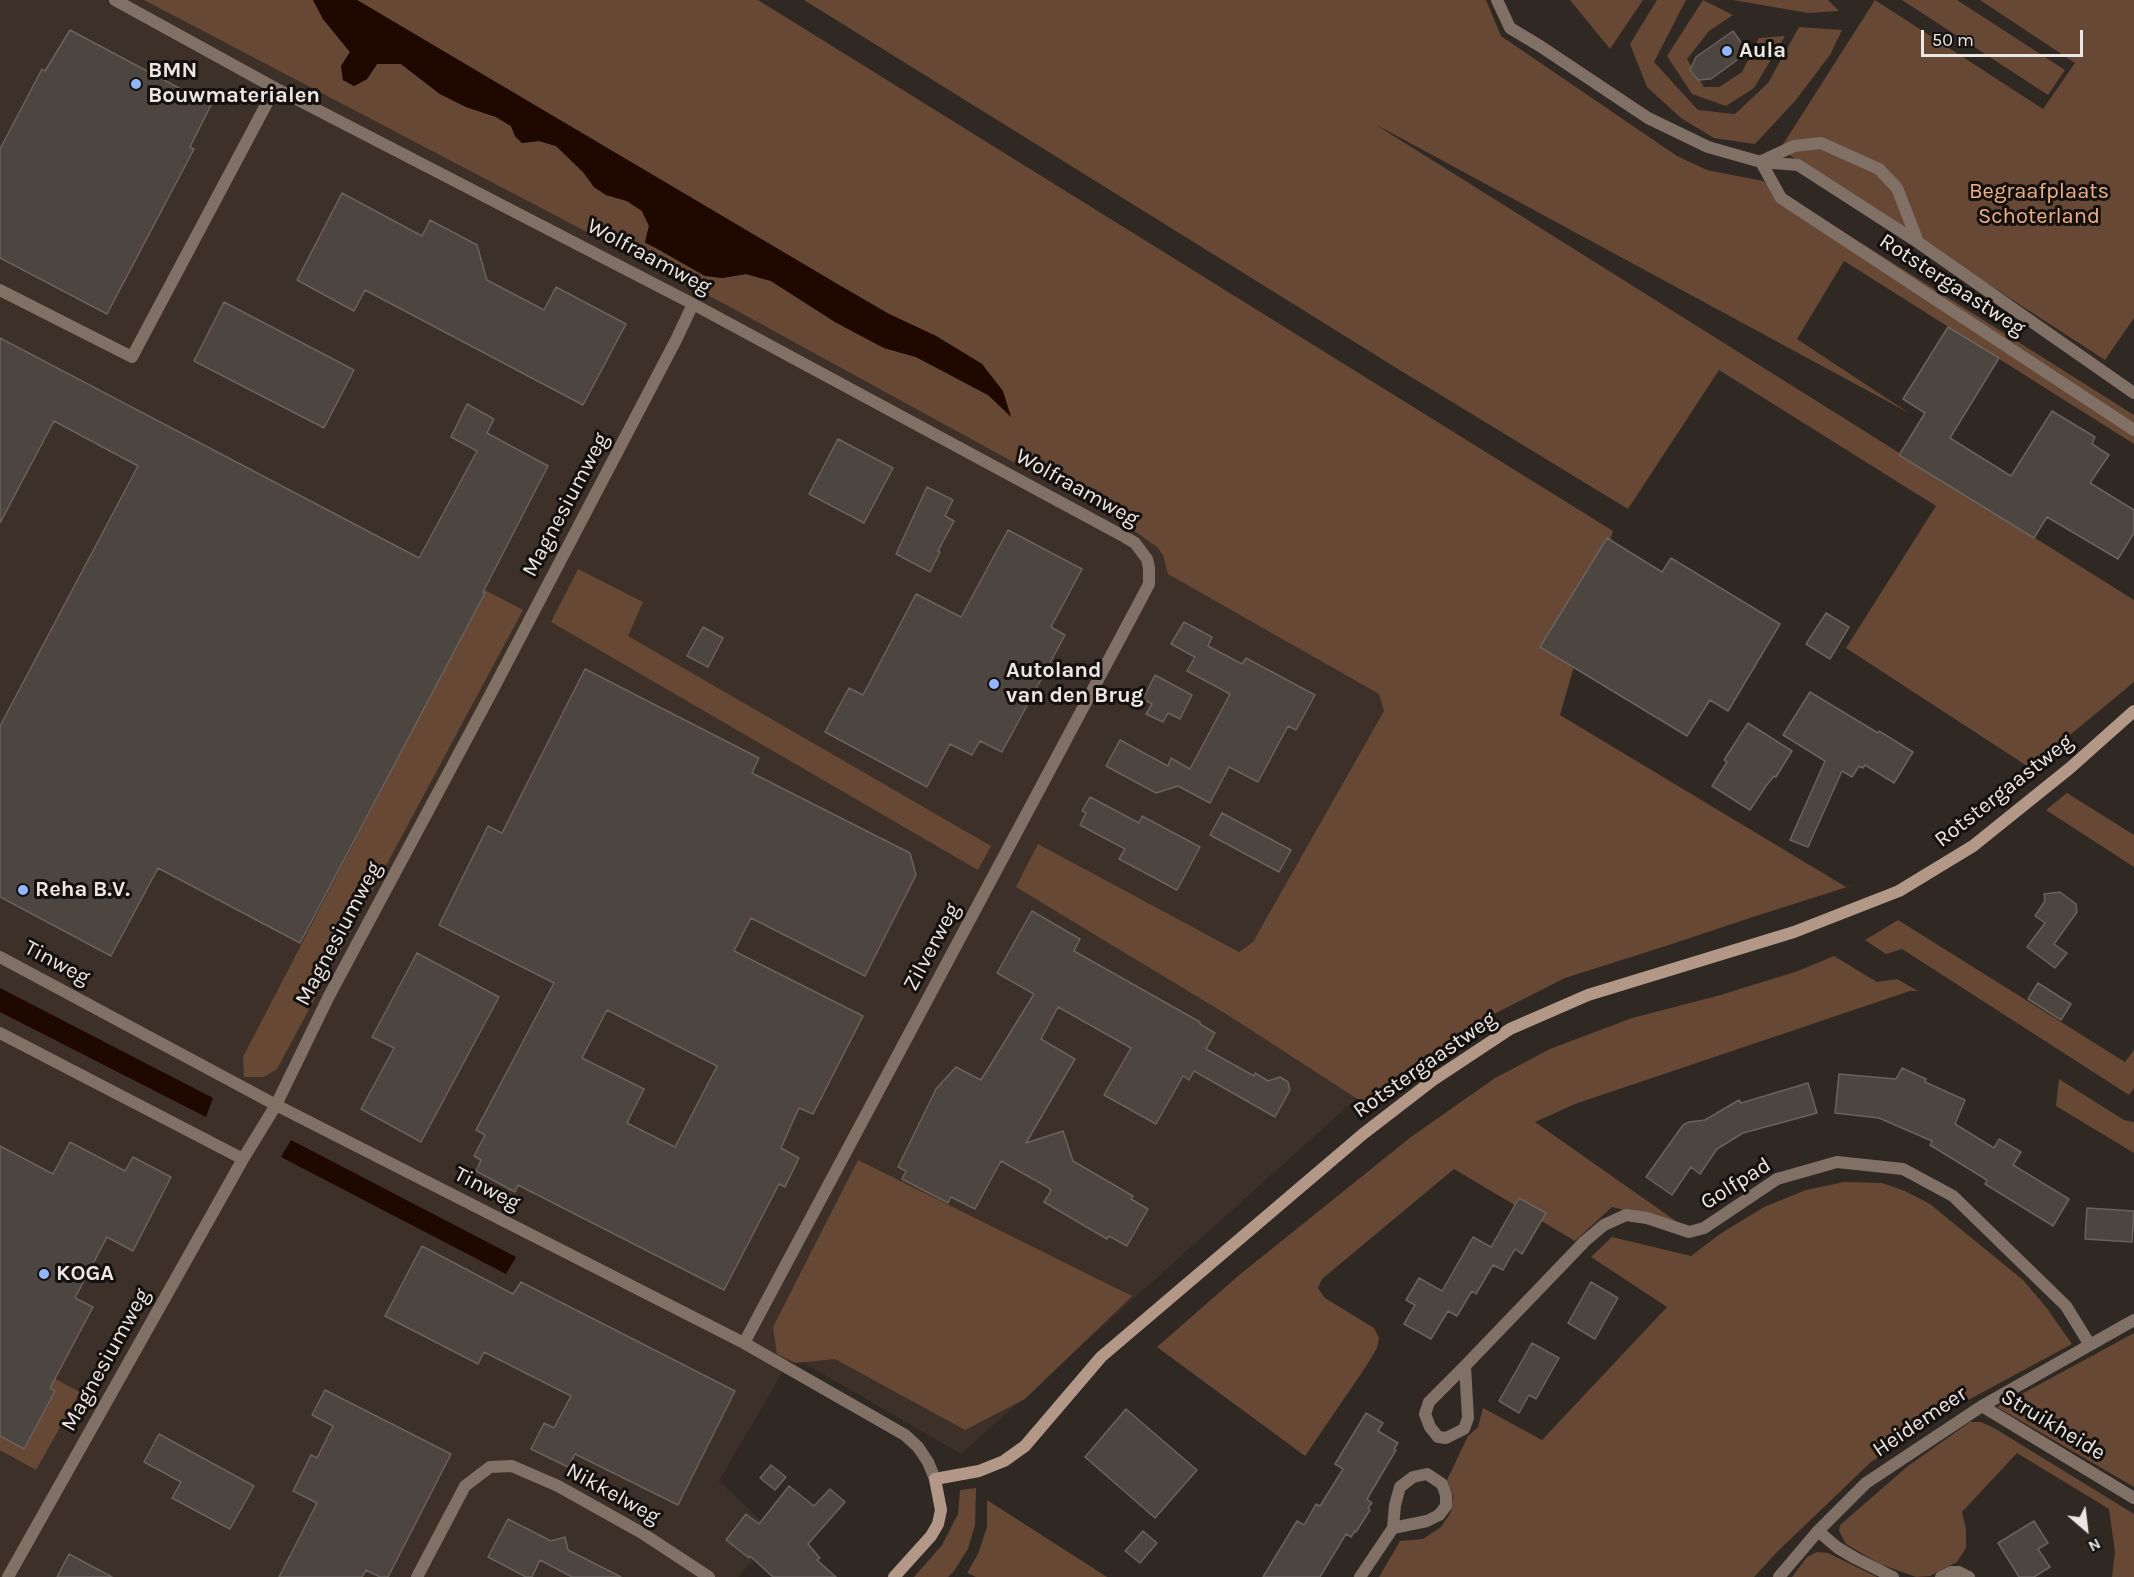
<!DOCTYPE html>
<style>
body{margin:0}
#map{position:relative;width:2134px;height:1577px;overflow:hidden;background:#2f2823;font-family:Karla,sans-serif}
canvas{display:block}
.north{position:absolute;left:2056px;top:1499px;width:60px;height:60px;-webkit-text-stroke:4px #15110f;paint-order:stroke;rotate:152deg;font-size:16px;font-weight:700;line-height:24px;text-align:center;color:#ece7e4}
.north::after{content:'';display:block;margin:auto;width:21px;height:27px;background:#ece7e4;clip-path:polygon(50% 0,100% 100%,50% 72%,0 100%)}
.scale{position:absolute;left:1921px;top:30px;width:162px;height:27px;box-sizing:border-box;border:3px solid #ece7e4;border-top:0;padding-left:8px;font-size:18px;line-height:21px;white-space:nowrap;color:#ece7e4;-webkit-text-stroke:4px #15110f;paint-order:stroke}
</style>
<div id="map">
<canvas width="2134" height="1577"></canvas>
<div class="north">N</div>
<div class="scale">50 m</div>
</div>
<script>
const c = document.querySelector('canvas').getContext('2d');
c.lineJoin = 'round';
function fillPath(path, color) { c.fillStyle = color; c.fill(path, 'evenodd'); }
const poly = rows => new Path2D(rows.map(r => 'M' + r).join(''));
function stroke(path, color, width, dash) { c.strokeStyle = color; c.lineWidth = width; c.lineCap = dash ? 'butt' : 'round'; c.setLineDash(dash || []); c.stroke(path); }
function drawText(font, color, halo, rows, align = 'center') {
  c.font = font + ' Karla,sans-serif'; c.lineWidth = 6; c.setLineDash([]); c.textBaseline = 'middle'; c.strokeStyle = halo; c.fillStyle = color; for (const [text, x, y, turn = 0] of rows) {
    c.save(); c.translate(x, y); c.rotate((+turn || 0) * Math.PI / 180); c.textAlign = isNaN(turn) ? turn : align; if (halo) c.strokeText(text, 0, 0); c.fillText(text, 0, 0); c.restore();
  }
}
const built = poly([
 [0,0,174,0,1135,523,1181,576,1385,694,1359,1096,961,1454,792,1356,719,1481,775,1534,738,1577,0,1577]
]);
const green = poly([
 [144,0,313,0,323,19,350,52,341,66,343,80,354,86,367,79,377,64,401,64,440,94,466,107,496,117,511,126,515,136,522,143,539,141,556,146,583,172,594,187,606,195,627,201,642,211,649,226,645,243,722,278,746,274,771,281,835,322,884,348,916,357,988,395,1010,415,982,364,936,336,889,314,839,285,357,0,758,0,1613,531,1560,715,1846,887,1857,884,1844,888,1756,916,1669,945,1565,978,1492,1015,1416,1063,1362,1102,1231,1017,1016,887,1038,844,1239,952,1253,942,1384,711,1379,694,1168,574,1163,555,1157,547,1119,520,732,308],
 [804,0,1486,0,1501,36,1677,156,1707,170,1763,181,2134,415,2134,444,1844,261,1797,339,1909,413,1373,123,2134,600,2134,682,2030,768,1846,648,1936,506,1719,370,1628,509,1398,369],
 [1570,0,1643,0,1610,49],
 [1657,0,1686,0,1654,62,1698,110,1735,114,1768,83,1799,27,1842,30,1830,55,1795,101,1755,144,1714,138,1681,118,1647,87,1630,44],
 [1703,0,1733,15,1709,31,1687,59,1704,87,1719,87,1742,72,1759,38,1785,36,1754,88,1726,106,1692,94,1667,56],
 [1733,0,1828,0,1839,11,1808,13],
 [1875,0,2043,109,2075,63,1980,0,2134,0,2134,318,2105,360,1780,149],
 [1902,0,1957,0,2065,70,2048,95],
 [578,569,643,602,628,636,991,846,978,870,551,622],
 [485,590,523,610,277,1069,264,1077,244,1077,243,1057],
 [2067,793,2134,835,2134,867,2046,810],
 [1898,920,2125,1062,2134,1050,2134,1088,2129,1095,1902,949,1886,954,1865,940],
 [1834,956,1877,982,1897,979,1918,991,1910,991,1575,1104,1535,1122,1680,1224,1612,1207,1575,1241,1454,1169,1322,1279,1318,1288,1325,1298,1374,1328,1379,1338,1377,1348,1365,1368,1305,1456,1157,1347,1238,1276,1411,1137,1495,1078,1550,1049,1632,1018,1717,996,1798,971],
 [2059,1079,2124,1120,2134,1122,2134,1153,2056,1106],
 [858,1160,1132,1296,1025,1399,965,1430,835,1359,795,1363,777,1354,773,1327],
 [1844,1182,1882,1183,1905,1191,1930,1204,2023,1280,2046,1307,2072,1344,1959,1405,1871,1462,1776,1553,1754,1577,1379,1577,1400,1541,1423,1539,1441,1527,1451,1512,1453,1496,1447,1480,1468,1436,1478,1427,1483,1408,1542,1440,1667,1307,1591,1257,1612,1237,1691,1256,1720,1234,1764,1207,1806,1190],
 [2134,1333,2134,1487,1997,1407,2020,1395],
 [0,1350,80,1392,36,1470,0,1450],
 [1970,1422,1981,1422,1994,1428,2134,1514,2134,1577,2112,1577,2115,1552,2109,1509,2017,1453,1962,1512,1966,1529,1966,1548,1957,1562,1930,1576,1916,1577,1880,1564,1846,1544,1839,1531,1840,1525,1908,1466],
 [976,1488,975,1525,968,1549,954,1571,948,1577,914,1577,942,1545,958,1514,960,1490],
 [987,1500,1107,1577,976,1577,967,1573,978,1554,987,1527],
 [1817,1552,1828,1553,1877,1577,1792,1577,1807,1557]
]);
const water = poly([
 [313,0,357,0,839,285,889,314,936,336,982,364,1003,391,1011,417,988,395,916,357,884,348,835,322,771,281,746,274,722,278,705,276,645,242,649,226,642,211,627,201,606,195,594,187,583,172,556,146,539,141,522,143,515,136,511,126,496,117,466,107,440,94,401,64,377,64,367,79,354,86,343,80,341,66,350,52,323,19],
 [0,988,213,1098,206,1117,0,1012],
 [291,1140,516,1257,506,1274,281,1157]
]);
const building = poly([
 [70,30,211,105,190,147,194,149,107,314,0,258,0,149,42,69,45,71,70,30],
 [1733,31,1748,52,1711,79,1698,80,1690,70,1696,57,1733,31],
 [342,193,422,236,430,220,477,245,487,280,544,310,556,287,626,324,583,405,365,290,354,311,297,280,342,193],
 [224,302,354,370,324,428,194,361,224,302],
 [1948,327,1999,358,1950,438,2011,476,2052,411,2095,437,2092,444,2109,455,2090,483,2134,510,2134,533,2118,559,2047,517,2034,538,1899,455,1925,413,1903,399,1948,327],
 [0,338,419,558,477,451,451,437,467,404,494,419,487,433,548,466,483,592,485,593,300,943,158,868,111,956,0,897,0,726,138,466,54,421,0,523,0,338],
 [838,439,893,468,864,523,809,494,838,439],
 [927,487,953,500,945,516,954,521,938,551,940,552,930,572,896,554,927,487],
 [1008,530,1082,569,1051,627,1065,635,1002,752,980,741,972,755,950,744,927,787,825,732,849,688,863,695,916,594,961,617,1008,530],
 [1607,538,1662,572,1671,558,1780,624,1728,711,1710,700,1687,736,1540,647,1607,538],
 [1826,613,1849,627,1830,659,1806,644,1826,613],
 [1184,622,1212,637,1208,646,1242,664,1246,658,1315,695,1296,730,1288,726,1258,782,1229,767,1210,803,1178,786,1156,793,1106,766,1120,740,1168,766,1171,758,1190,769,1230,694,1187,671,1195,657,1171,644,1184,622],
 [703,627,723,638,708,667,687,656,703,627],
 [585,669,759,758,752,773,910,853,916,875,865,976,751,918,734,951,863,1016,813,1114,799,1108,781,1148,799,1158,785,1187,779,1184,724,1290,518,1185,515,1192,476,1171,481,1160,474,1156,485,1135,476,1130,554,983,439,925,488,826,502,833,585,669],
 [607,1010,717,1066,675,1147,627,1123,644,1089,582,1058,607,1010],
 [1155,675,1192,695,1180,719,1168,713,1163,722,1146,714,1152,704,1143,699,1155,675],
 [1810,692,1878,733,1879,731,1913,752,1894,783,1865,765,1863,768,1859,766,1852,777,1842,771,1808,847,1790,840,1825,761,1783,735,1810,692],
 [1748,723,1792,751,1776,777,1774,776,1766,786,1750,810,1712,786,1727,762,1724,760,1748,723],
 [1090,797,1139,823,1142,816,1200,847,1177,890,1119,859,1125,849,1080,825,1086,813,1082,811,1090,797],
 [1222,813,1291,850,1279,872,1210,835,1222,813],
 [2060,892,2076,904,2077,912,2054,944,2067,953,2055,968,2027,947,2045,923,2035,916,2045,901,2044,894,2060,892],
 [1032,911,1080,939,1074,951,1200,1022,1200,1024,1215,1033,1206,1049,1254,1076,1255,1073,1268,1081,1280,1077,1288,1082,1290,1090,1275,1117,1194,1071,1189,1080,1183,1076,1156,1124,1104,1095,1131,1048,1058,1007,1041,1039,1075,1059,1026,1143,1063,1131,1073,1161,1133,1196,1131,1199,1148,1209,1127,1246,1109,1236,1107,1239,1044,1202,1051,1191,1049,1188,1001,1161,975,1209,951,1197,948,1203,902,1179,906,1171,898,1167,936,1089,956,1067,981,1080,1034,994,997,973,1032,911],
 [417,953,499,997,421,1142,361,1109,394,1048,372,1037,417,953],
 [2038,983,2071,1004,2061,1020,2028,999,2038,983],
 [1902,1068,1926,1079,1925,1082,1965,1100,1955,1124,1994,1148,1999,1139,2021,1152,2013,1165,2069,1199,2053,1226,1985,1184,1987,1180,1930,1145,1932,1141,1879,1118,1835,1113,1839,1074,1896,1079,1902,1068],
 [1808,1083,1817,1113,1743,1133,1717,1149,1700,1174,1691,1167,1672,1195,1646,1177,1683,1125,1689,1122,1705,1120,1739,1100,1741,1103,1808,1083],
 [70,1142,125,1171,133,1157,171,1177,133,1251,107,1237,75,1298,93,1307,50,1388,55,1391,24,1449,0,1436,0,1146,53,1174,70,1142],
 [1519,1198,1546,1213,1522,1254,1515,1249,1503,1270,1493,1265,1476,1294,1472,1291,1457,1316,1448,1311,1431,1339,1404,1324,1415,1305,1406,1300,1419,1278,1442,1291,1473,1237,1491,1247,1519,1198],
 [2087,1208,2134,1211,2132,1242,2085,1239,2087,1208],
 [422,1246,513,1294,521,1282,735,1391,678,1505,575,1454,568,1467,531,1449,544,1423,554,1428,571,1396,484,1352,478,1364,385,1316,422,1246],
 [1591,1282,1618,1298,1595,1339,1568,1323,1591,1282],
 [1532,1343,1559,1358,1536,1399,1529,1395,1519,1413,1499,1401,1532,1343],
 [325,1390,451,1454,388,1577,380,1577,366,1570,362,1577,279,1577,317,1503,293,1491,311,1455,317,1458,333,1426,312,1415,325,1390],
 [1126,1409,1197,1470,1155,1518,1085,1457,1126,1409],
 [1366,1413,1383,1423,1378,1431,1398,1443,1394,1449,1396,1450,1367,1499,1372,1503,1368,1508,1370,1510,1356,1532,1355,1531,1351,1537,1346,1534,1320,1577,1263,1577,1297,1521,1304,1525,1316,1504,1320,1506,1343,1469,1335,1464,1366,1413],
 [159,1434,254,1486,230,1529,172,1498,181,1482,144,1462,159,1434],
 [771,1465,786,1477,775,1490,760,1478,771,1465],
 [789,1486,814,1506,830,1489,845,1502,808,1544,820,1558,817,1560,836,1577,773,1577,750,1556,749,1558,726,1540,746,1514,759,1524,789,1486],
 [508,1519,551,1541,565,1537,568,1550,621,1577,572,1577,540,1560,532,1577,526,1577,488,1557,508,1519],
 [2034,1521,2048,1543,2038,1549,2050,1567,2034,1577,2019,1577,1998,1543,2034,1521],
 [1143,1531,1157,1543,1140,1563,1125,1551,1143,1531],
 [69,1554,112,1577,57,1577,69,1554]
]);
const lane = poly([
 [1497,0,1510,28,1540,46,1648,118,1708,147,1761,162,1798,165,1919,243,2134,393],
 [1762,161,1794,146,1821,143,1879,169,1897,188,1918,242],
 [1761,162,1781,198,2134,430],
 [0,290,132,357,275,88]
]);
const street = poly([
 [115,0,275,88,693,304,1125,537,1135,543,1147,559,1149,568,1149,584,1139,603,744,1343],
 [0,957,276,1105,744,1343,905,1435,918,1447,928,1462,935,1479],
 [0,1033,243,1159],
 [1465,1366,1468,1418,1464,1429,1446,1438,1438,1437,1430,1427,1425,1414,1429,1402,1465,1366,1585,1241,1604,1225,1626,1215,1647,1218,1689,1232,1704,1228,1777,1179,1837,1162,1903,1169,1953,1196,2066,1306,2090,1345],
 [1982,1406,2134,1498],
 [1818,1531,1838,1548,1855,1558,1893,1577],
 [8,1577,243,1159,276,1105,329,996,488,699,676,340,693,304],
 [417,1577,465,1486,490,1467,512,1466,558,1486,642,1533,709,1577],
 [1360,1577,1393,1528,1395,1505,1400,1487,1413,1477,1427,1474,1442,1484,1446,1495,1446,1506,1439,1515,1427,1521,1393,1528],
 [1779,1577,1818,1531,1866,1483,1982,1406,2134,1320],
 [1941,1577,1951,1572,1959,1572,1969,1577]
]);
const secondary = poly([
 [894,1577,931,1536,938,1524,941,1510,935,1479,979,1471,1004,1461,1025,1446,1101,1357,1363,1134,1433,1080,1510,1029,1588,995,1794,932,1899,891,1973,846,2070,768,2134,711]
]);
const markers = [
 [1727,51,6,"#93b7fd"],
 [136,84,6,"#93b7fd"],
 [994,684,6,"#93b7fd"],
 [23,890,6,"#93b7fd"],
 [44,1274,6,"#93b7fd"]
];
const poiNames = [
 ["Aula",1739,51],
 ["BMN",148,71],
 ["Bouwmaterialen",148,96],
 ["Autoland",1006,671],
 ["van den Brug",1006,696],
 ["Reha B.V.",35,890],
 ["KOGA",56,1274]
];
const parkNames = [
 ["Begraafplaats",2039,192],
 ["Schoterland",2039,217]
];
const streetNames = [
 ["Wolfraamweg",649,257,28],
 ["Rotstergaastweg",1952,285,33],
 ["Wolfraamweg",1077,488,29],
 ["Magnesiumweg",566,505,-62],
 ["Rotstergaastweg",2004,791,-38],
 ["Magnesiumweg",339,934,-62],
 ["Zilverweg",932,947,-62],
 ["Tinweg",57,963,28],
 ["Rotstergaastweg",1425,1065,-35],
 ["Golfpad",1736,1184,-32],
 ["Tinweg",487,1189,27],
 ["Magnesiumweg",106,1360,-61],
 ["Heidemeer",1920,1422,-34],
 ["Struikheide",2053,1425,31],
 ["Nikkelweg",613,1494,29]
];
fillPath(built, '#3d3028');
fillPath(green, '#674835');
fillPath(water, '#1e0800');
fillPath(building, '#4d4540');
stroke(building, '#6b625d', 1.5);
stroke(lane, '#817066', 12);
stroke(street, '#817066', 12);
stroke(secondary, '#b39887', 12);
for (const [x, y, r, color] of markers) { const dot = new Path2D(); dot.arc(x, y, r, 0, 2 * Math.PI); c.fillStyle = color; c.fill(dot); stroke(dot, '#15110f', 2); }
drawText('bold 22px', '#ece7e4', '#15110f', poiNames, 'left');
drawText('22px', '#eeb089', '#15110f', parkNames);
drawText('22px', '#ece7e4', '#15110f', streetNames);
</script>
